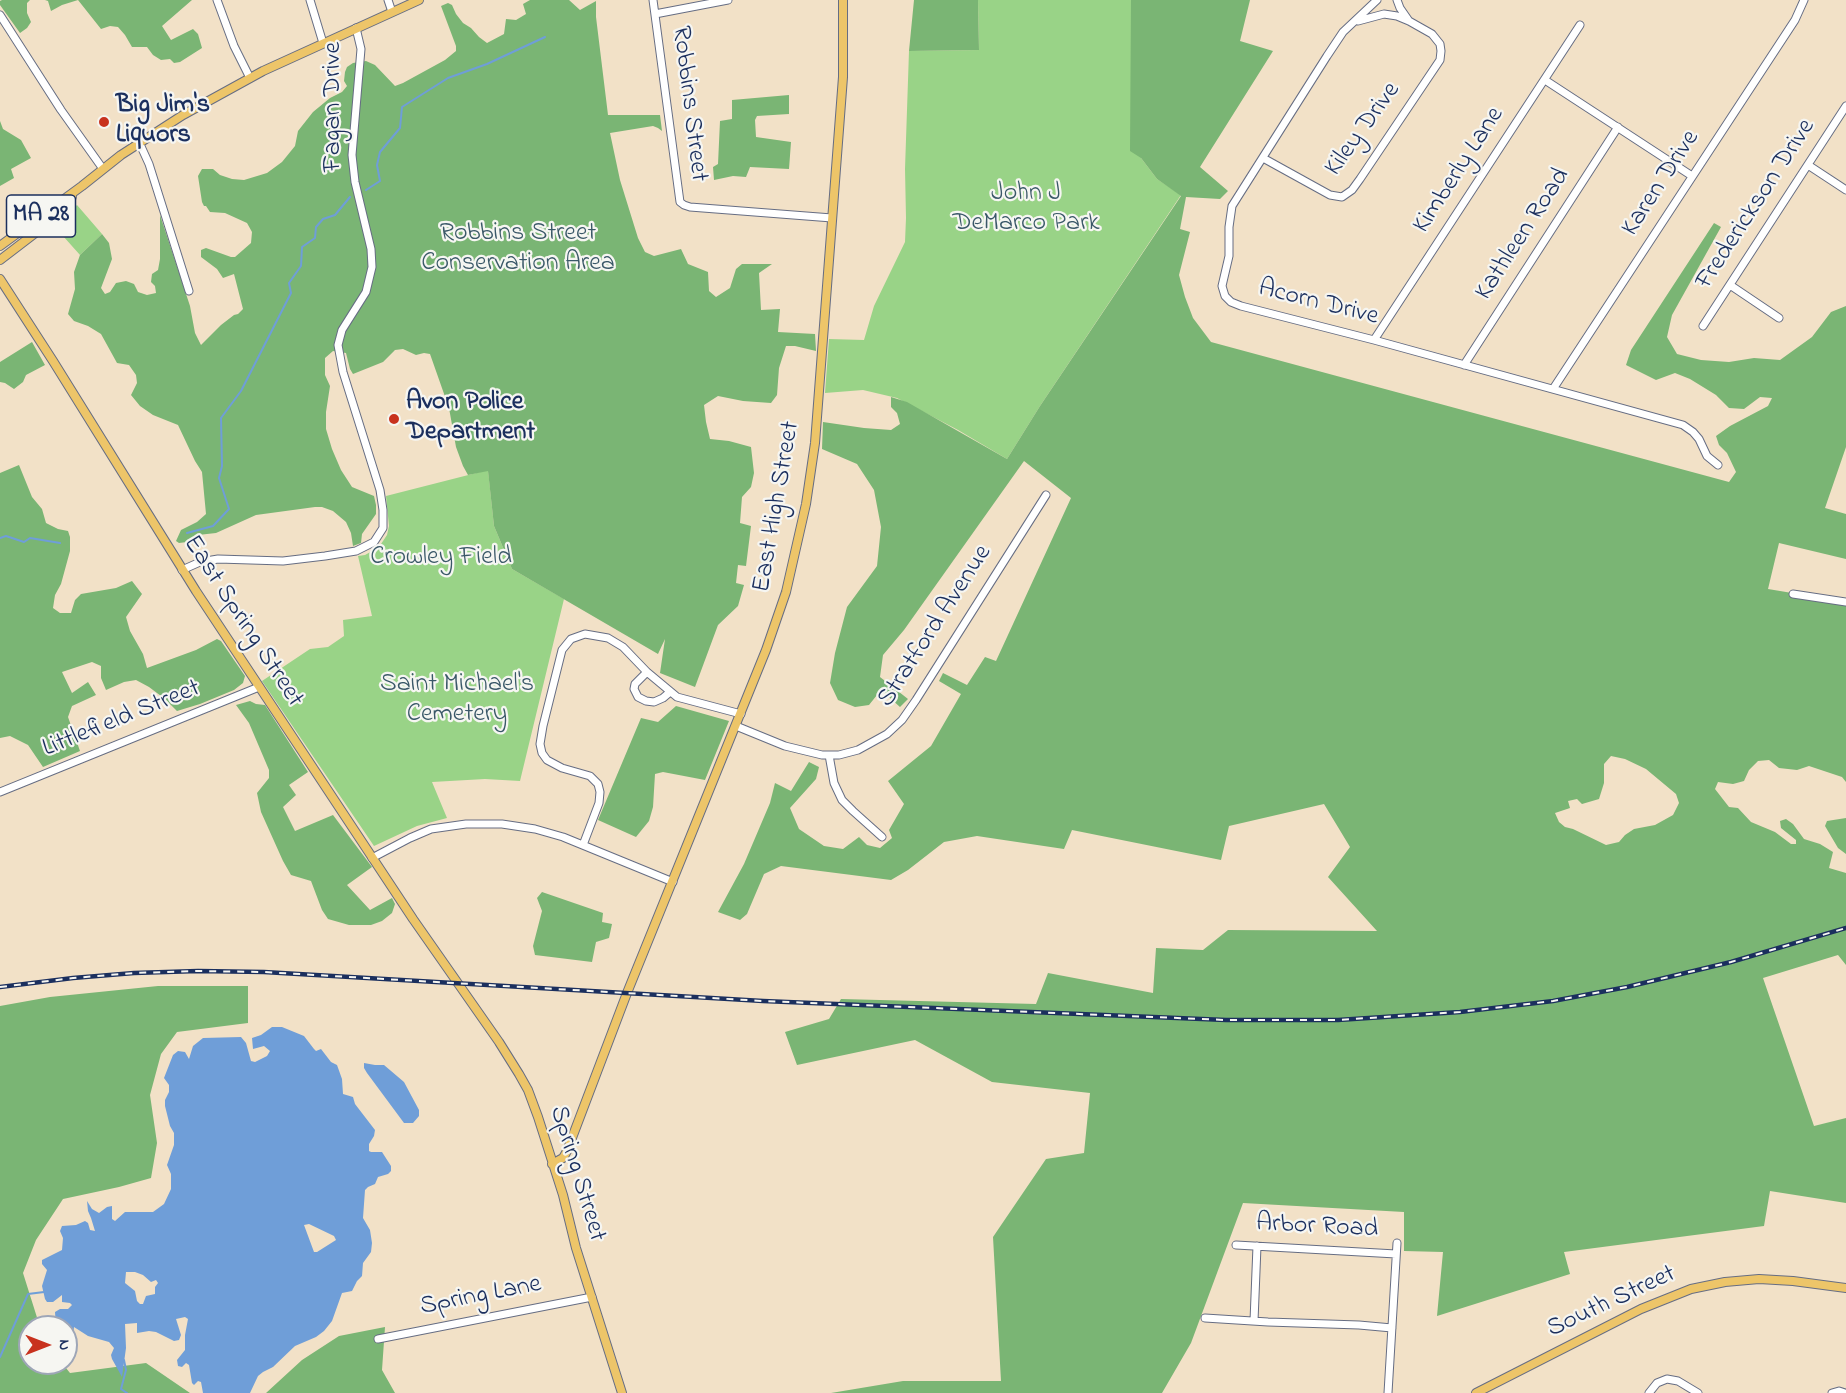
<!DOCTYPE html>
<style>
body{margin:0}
#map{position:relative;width:1846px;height:1393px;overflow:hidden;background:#f2e1c7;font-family:"Indie Flower",sans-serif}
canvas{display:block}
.north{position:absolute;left:18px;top:1315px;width:60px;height:60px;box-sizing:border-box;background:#f6f6f2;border:2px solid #9ea6b7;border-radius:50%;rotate:90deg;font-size:16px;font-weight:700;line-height:24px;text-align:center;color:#1b2f5e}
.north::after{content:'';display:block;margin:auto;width:21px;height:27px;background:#c8321e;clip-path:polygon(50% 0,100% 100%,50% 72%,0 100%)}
</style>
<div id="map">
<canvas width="1846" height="1393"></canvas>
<div class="north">N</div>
</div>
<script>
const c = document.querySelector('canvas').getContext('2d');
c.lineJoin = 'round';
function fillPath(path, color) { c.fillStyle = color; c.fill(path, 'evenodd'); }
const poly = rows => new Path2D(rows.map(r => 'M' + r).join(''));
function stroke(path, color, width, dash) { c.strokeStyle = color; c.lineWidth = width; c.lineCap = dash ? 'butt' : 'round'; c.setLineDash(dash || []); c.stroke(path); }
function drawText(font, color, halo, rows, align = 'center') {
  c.font = font + ' "Indie Flower",sans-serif'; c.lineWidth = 4.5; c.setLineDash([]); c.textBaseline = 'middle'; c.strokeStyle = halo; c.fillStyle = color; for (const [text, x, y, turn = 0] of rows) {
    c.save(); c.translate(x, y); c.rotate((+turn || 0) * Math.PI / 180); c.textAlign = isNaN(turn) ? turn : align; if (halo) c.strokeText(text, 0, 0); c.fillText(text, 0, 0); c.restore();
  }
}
const green = poly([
 [978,0,1133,0,1141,158,1157,179,1181,195,1040,406,1007,459,958,430,897,398,863,390,825,393,829,339,864,340,874,306,905,242,906,218,905,169,909,51,979,50],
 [77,205,102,234,80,255,55,227],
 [488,470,494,526,512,569,564,599,520,781,485,779,432,782,447,818,417,826,374,846,262,681,310,649,328,647,344,636,343,620,372,616,358,556,365,555,374,550,381,544,387,535,389,526,386,496]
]);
const forest = poly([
 [2,0,30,0,27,3,27,13,31,22,27,28,20,33,0,5,0,1],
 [45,0,192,0,162,26,171,40,193,29,198,34,202,48,180,62,174,63,170,59,161,60,153,55,147,47,132,47,125,35,118,27,110,26,101,29,78,0,62,5,51,11,48,1],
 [530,0,569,0,580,10,596,1,596,17,608,115,660,115,662,131,658,128,653,126,610,133,620,180,638,238,645,252,654,256,681,249,688,264,708,272,709,291,716,297,730,288,736,269,742,264,772,264,759,273,761,310,780,309,778,332,815,334,816,351,795,346,786,346,779,368,777,395,771,403,743,401,718,396,704,405,706,422,710,439,729,441,751,447,754,473,751,487,742,497,740,523,751,526,746,566,738,565,736,583,744,585,738,606,718,625,695,687,660,673,665,639,658,654,512,569,494,526,488,471,468,475,463,466,456,447,449,408,430,354,424,353,416,355,403,349,395,350,383,362,353,374,350,369,346,353,333,351,325,358,325,375,330,386,326,412,326,429,332,449,341,470,352,487,374,496,376,505,376,514,362,534,361,543,353,546,351,533,346,522,333,511,322,507,315,507,256,515,216,533,198,535,187,542,179,543,176,541,181,530,197,522,206,514,202,472,195,461,178,425,153,415,140,406,131,395,137,383,136,375,129,365,117,363,101,334,88,326,74,321,68,314,75,289,74,272,80,255,102,234,109,243,112,259,101,288,105,294,110,292,116,283,126,281,134,284,138,292,147,295,156,293,155,286,151,282,152,274,158,270,160,259,160,215,190,306,195,333,201,345,221,325,234,315,238,314,243,309,234,274,223,278,217,269,201,257,201,250,206,248,231,257,235,257,251,243,252,232,247,223,225,213,210,212,206,206,204,206,202,202,198,176,202,169,213,169,220,175,232,179,244,180,267,173,282,162,295,146,298,131,313,112,330,98,342,92,347,86,344,81,345,72,347,67,353,63,366,61,375,65,395,86,403,83,445,60,456,51,456,46,441,6,448,3,452,5,456,14,463,23,471,28,479,37,487,43,504,34,506,19,516,20,526,14,523,4],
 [914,0,978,0,979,50,909,51],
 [1131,0,1250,0,1240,41,1273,51,1200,167,1228,191,1220,199,1186,197,1180,229,1190,232,1179,275,1185,297,1193,318,1211,342,1729,482,1736,472,1727,453,1719,445,1716,436,1730,426,1768,406,1772,398,1760,397,1744,409,1729,408,1716,395,1690,379,1675,373,1656,380,1626,365,1631,350,1714,223,1721,227,1672,315,1667,337,1677,354,1701,360,1729,362,1754,358,1780,360,1812,337,1831,312,1846,306,1846,447,1825,508,1846,514,1846,559,1779,543,1768,589,1846,602,1846,782,1842,777,1809,766,1797,770,1779,768,1769,760,1758,761,1749,770,1744,781,1733,784,1718,782,1715,789,1729,807,1738,808,1751,822,1775,832,1791,844,1796,844,1796,840,1781,828,1780,821,1786,819,1793,824,1804,839,1820,844,1833,852,1829,868,1846,873,1846,965,1838,955,1763,978,1814,1126,1846,1118,1846,1203,1770,1191,1764,1226,1564,1252,1570,1274,1437,1316,1443,1252,1404,1251,1404,1212,1243,1203,1191,1343,1162,1393,831,1393,903,1381,1001,1381,993,1237,1046,1159,1084,1153,1090,1093,992,1082,915,1040,797,1065,785,1032,829,1019,841,999,1036,1004,1048,973,1153,993,1156,948,1203,950,1228,930,1377,931,1328,877,1350,847,1324,804,1229,826,1221,860,1072,830,1064,849,977,836,944,842,908,870,891,880,781,866,764,874,747,914,740,920,718,912,744,864,770,803,775,783,791,791,809,762,819,767,816,779,790,808,799,829,824,846,843,849,859,837,867,845,880,848,892,838,889,830,904,804,888,781,931,746,961,694,939,681,943,673,967,685,985,657,996,661,1071,498,1024,461,904,630,883,655,880,677,908,699,900,707,881,690,869,705,855,707,838,700,830,683,835,653,847,607,877,566,881,527,874,490,857,464,822,449,823,422,864,428,891,430,900,424,897,413,891,407,891,397,907,402,1007,459,1040,406,1181,196,1157,179,1141,158,1130,151],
 [1611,756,1625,759,1646,769,1676,794,1679,803,1673,815,1655,825,1634,829,1625,835,1619,842,1606,845,1573,829,1565,827,1559,822,1555,813,1570,808,1568,801,1577,799,1582,804,1599,799,1604,783,1604,764],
 [789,95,789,114,757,116,755,120,756,137,791,142,789,169,750,167,746,177,733,176,714,180,713,167,718,164,720,121,732,119,732,100],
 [0,121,3,129,21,140,31,158,11,169,14,178,0,186],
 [32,342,45,365,26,375,23,382,14,389,5,383,0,382,0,362],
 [19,465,32,497,42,509,46,523,58,529,68,531,70,537,70,551,61,584,55,595,53,608,60,613,71,613,75,600,81,594,116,588,132,581,142,594,126,617,130,631,143,654,147,668,196,650,217,639,221,641,245,676,243,683,234,690,200,704,177,711,165,699,149,687,136,680,124,682,106,690,101,678,101,666,92,662,62,672,72,693,88,682,96,695,72,706,68,717,80,751,43,767,28,745,10,736,0,738,0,473],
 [250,701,256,704,265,705,308,772,289,785,296,795,283,807,295,831,333,815,372,867,347,885,370,910,392,898,395,904,392,913,382,921,371,925,349,925,328,919,322,910,311,881,291,875,283,861,261,812,257,793,269,778,269,770,249,723,236,705],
 [676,706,729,721,705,780,663,772,655,774,653,807,649,821,636,837,598,820,641,718,658,722],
 [1846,818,1846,854,1838,848,1825,826,1827,821],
 [542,892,603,913,602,922,612,924,609,938,596,942,592,962,535,955,533,946,542,911,537,898],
 [158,986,248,986,248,1023,177,1032,161,1054,150,1095,157,1143,151,1178,119,1187,63,1199,36,1240,23,1273,40,1327,30,1327,30,1363,62,1363,70,1373,146,1363,190,1393,0,1393,0,1006,50,997],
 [385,1327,382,1370,395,1393,266,1393,302,1360,339,1336]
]);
const water = poly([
 [272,1027,282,1027,304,1036,314,1049,316,1051,321,1049,331,1062,337,1065,342,1079,343,1094,353,1097,355,1104,375,1130,374,1136,369,1144,369,1151,371,1152,382,1152,391,1166,391,1171,388,1174,378,1177,375,1184,368,1187,365,1190,363,1218,370,1230,372,1243,371,1252,363,1263,362,1276,357,1281,352,1291,342,1293,332,1321,324,1331,316,1337,295,1346,273,1367,263,1372,258,1376,250,1393,203,1393,201,1382,198,1381,194,1385,192,1383,189,1365,186,1363,182,1367,178,1366,177,1360,185,1350,185,1335,188,1319,185,1317,176,1319,181,1335,179,1340,174,1341,156,1332,149,1331,137,1333,137,1323,125,1324,126,1348,122,1377,112,1359,111,1355,114,1348,109,1342,88,1336,74,1327,73,1336,69,1341,66,1342,66,1327,56,1327,55,1312,60,1309,68,1309,72,1305,70,1303,62,1302,62,1295,53,1302,47,1302,45,1299,42,1286,47,1270,42,1264,42,1260,62,1250,63,1238,60,1231,62,1226,76,1225,85,1221,88,1223,90,1230,95,1231,91,1218,88,1211,87,1201,92,1209,99,1213,107,1207,112,1206,112,1219,115,1221,125,1212,153,1212,164,1204,171,1189,171,1174,167,1165,174,1145,174,1133,170,1126,165,1106,165,1100,169,1092,169,1085,164,1078,173,1055,178,1051,185,1052,189,1059,193,1046,203,1038,241,1037,246,1043,251,1061,255,1062,267,1056,270,1051,264,1046,253,1049,252,1038,261,1035],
 [309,1224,334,1236,336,1240,317,1252,314,1252,304,1225],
 [126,1272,135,1272,143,1275,151,1282,156,1280,158,1283,155,1287,155,1294,146,1296,143,1304,140,1304,137,1301,135,1291,125,1283],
 [364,1063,375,1065,384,1065,404,1082,419,1110,419,1116,413,1123,404,1123,367,1073,364,1068]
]);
const stream = poly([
 [366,190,380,181,377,165,380,152,400,128,402,107,448,78,487,64,545,37],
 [187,533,213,526,229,509,219,478,222,466,221,418,241,391,291,293,289,283,301,266,302,247,315,238,316,227,323,219,335,215,350,197],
 [0,538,6,536,24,542,30,538,60,543],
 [0,1357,28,1294,44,1292],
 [124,1360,126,1370,121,1389,127,1393]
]);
const minor = poly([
 [217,0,234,46,250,78],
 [310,0,323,43],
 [388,0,392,12],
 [653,0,680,202,684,205,690,207,832,218],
 [1377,0,1343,32,1327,56,1232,206,1229,227,1229,256,1222,286,1225,296,1231,302,1241,306,1374,340,1683,425,1693,432,1699,439,1707,456,1718,465],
 [1397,0,1400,8,1409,21],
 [655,14,728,0],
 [0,15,61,110,103,169],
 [1545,80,1692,176],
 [139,142,149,164,189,291],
 [1263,158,1330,195,1342,197,1352,190,1360,179,1440,60,1441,51,1440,44,1432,34,1409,21,1397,16,1384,14,1358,21],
 [1808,165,1846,190],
 [1730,285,1779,318],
 [1703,326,1846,106],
 [1374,340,1580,25],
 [1464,365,1618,127],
 [1553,389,1795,20,1804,0],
 [182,570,200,562,218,559,283,561,325,556,356,551,374,542,383,528,383,510,380,490,343,372,338,345,342,330,366,292,372,267,371,249,355,182,352,155,361,49,356,28],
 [1793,594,1846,602],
 [647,672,635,684,634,689,638,697,646,701,654,702,663,698,670,692],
 [736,726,785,746,822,755,839,755,858,750,887,734,902,720,916,700,1046,495],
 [829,755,834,783,842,800,853,811,882,837],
 [0,792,259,687],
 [583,845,599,803,600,792,598,784,590,776,562,768,547,760,542,753,540,744,543,726,562,650,571,639,585,634,608,638,623,647,647,672,677,697,741,714],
 [372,858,410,838,431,829,466,824,502,824,535,829,563,837,673,882],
 [1236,1245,1396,1254],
 [1205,1318,1268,1322,1359,1325,1392,1328],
 [1254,1321,1257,1246],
 [378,1339,592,1297],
 [1388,1393,1397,1243],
 [1649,1393,1657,1383,1667,1379,1678,1381,1698,1393],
 [1832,1393,1839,1391,1845,1393]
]);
const major = poly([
 [0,246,82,186,121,155,183,115,263,71,419,0],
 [0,260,47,224,72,197],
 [0,279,53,361,196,591,413,919,499,1042,519,1074,528,1090,538,1117,563,1195,576,1248,622,1393],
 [552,1164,563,1158,567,1151,627,993,766,650,786,592,806,504,815,443,843,77,843,0],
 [1476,1393,1641,1309,1691,1289,1725,1282,1759,1279,1793,1281,1846,1288]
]);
const rail = poly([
 [0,987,73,978,134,973,198,971,264,972,763,1001,1226,1020,1338,1020,1460,1012,1553,1001,1627,987,1731,962,1846,928]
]);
const markers = [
 [104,122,6,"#c8321e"],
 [394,419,6,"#c8321e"]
];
const shields = [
 [41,216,69]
];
const shieldNames = [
 ["MA 28",41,216]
];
const streetNames = [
 ["Robbins Street",688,104,83],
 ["Fagan Drive",335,107,-90],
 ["Kiley Drive",1364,130,-54],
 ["Kimberly Lane",1460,171,-57],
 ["Karen Drive",1662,184,-57],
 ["Frederickson Drive",1757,205,-57],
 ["Kathleen Road",1524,235,-57],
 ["Acorn Drive",1318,304,14],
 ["East High Street",778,507,-80],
 ["East Spring Street",242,622,57],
 ["Stratford Avenue",936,627,-57],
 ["Littlefield Street",122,720,-22],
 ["Spring Street",576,1174,73],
 ["Arbor Road",1317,1228,3],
 ["Spring Lane",481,1297,-11],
 ["South Street",1612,1303,-25]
];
const poiNames = [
 ["Big Jim's",116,107],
 ["Liquors",116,137],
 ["Avon Police",406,404],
 ["Department",406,434]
];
const parkNames = [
 ["John J",1026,195],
 ["DeMarco Park",1026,225],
 ["Robbins Street",518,235],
 ["Conservation Area",518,265],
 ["Crowley Field",441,559],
 ["Saint Michael's",457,686],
 ["Cemetery",457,716]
];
fillPath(green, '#99d387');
fillPath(forest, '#7ab574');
fillPath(water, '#6f9ed8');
stroke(stream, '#6f9ed8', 2);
stroke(minor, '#666d83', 9);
stroke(major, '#666d83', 10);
stroke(minor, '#fff', 7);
stroke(major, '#edc569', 8);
stroke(rail, '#1b2f5e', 4.5);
stroke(rail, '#f6f6f2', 2, [7]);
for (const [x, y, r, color] of markers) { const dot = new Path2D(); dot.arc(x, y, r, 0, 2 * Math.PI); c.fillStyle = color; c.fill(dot); stroke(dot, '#f6f6f2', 2); }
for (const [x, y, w] of shields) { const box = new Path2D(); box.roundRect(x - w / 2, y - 21, w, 42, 4.5); c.fillStyle = '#f6f6f2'; c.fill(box); stroke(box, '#1b2f5e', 1.5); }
drawText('bold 24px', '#1b2f5e', null, shieldNames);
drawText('26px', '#1b2f5e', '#f6f6f2', streetNames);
drawText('bold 26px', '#1b2f5e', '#f6f6f2', poiNames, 'left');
drawText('26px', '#3a5868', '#f6f6f2', parkNames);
</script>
